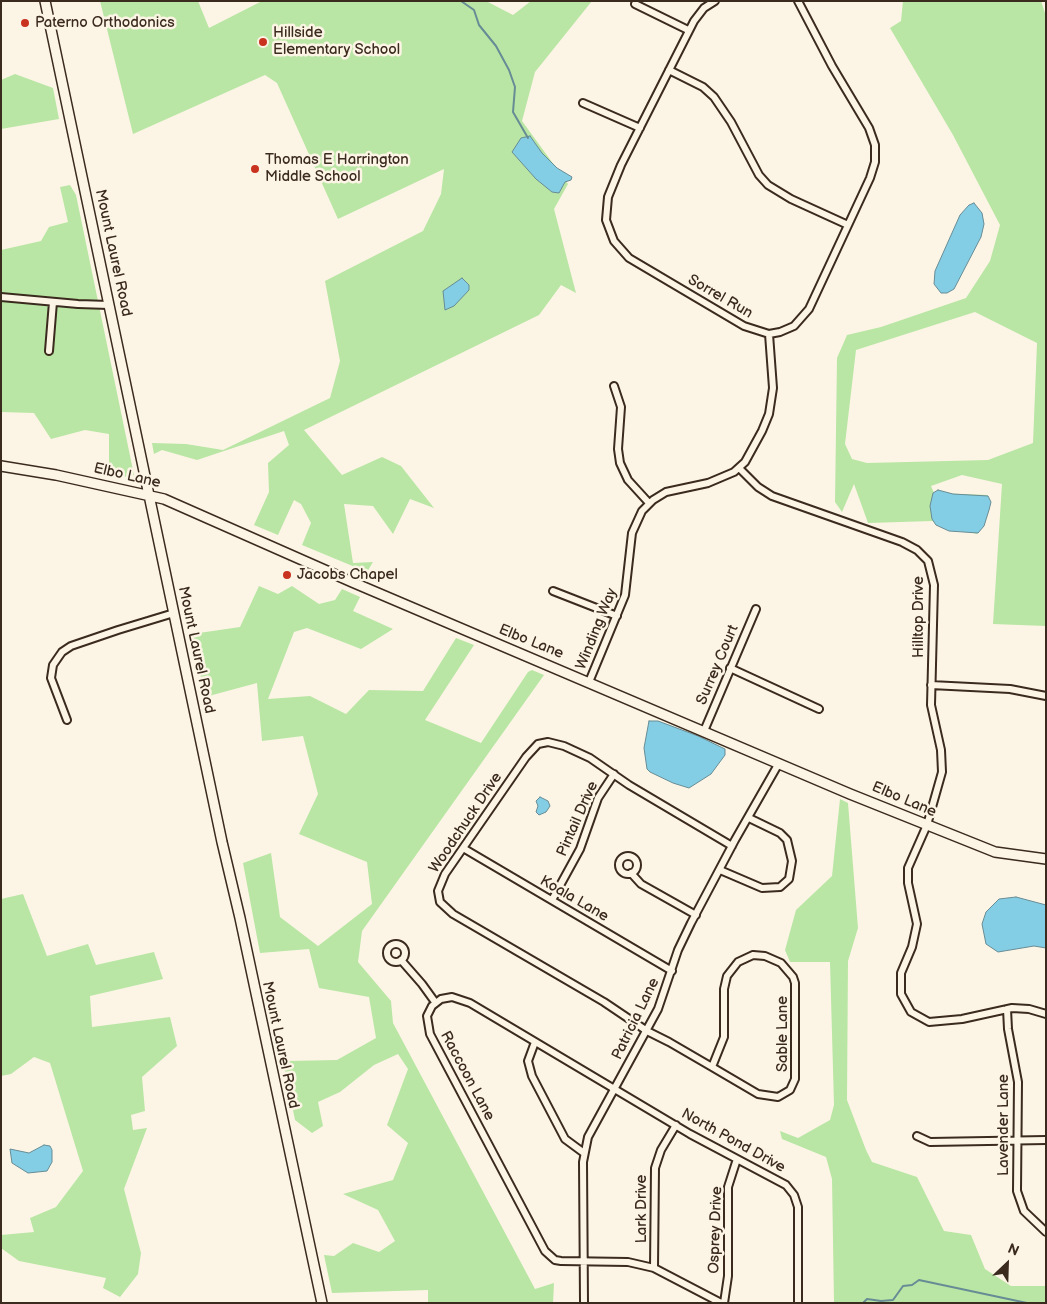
<!DOCTYPE html>
<style>
body{margin:0}
#map{position:relative;width:1047px;height:1304px;overflow:hidden;background:#fcf5e5;font-family:"Balsamiq Sans",sans-serif}
canvas{display:block}
.frame{position:absolute;inset:0;border:2px solid #3b2a1e;pointer-events:none}
.north{position:absolute;left:982px;top:1239px;width:50px;height:50px;-webkit-text-stroke:4px #fcf5e5;paint-order:stroke;rotate:24deg;font-size:14px;font-weight:700;line-height:20px;text-align:center;color:#3b2a1e}
.north::after{content:'';display:block;margin:auto;width:18px;height:22px;background:#3b2a1e;clip-path:polygon(50% 0,100% 100%,50% 72%,0 100%)}
</style>
<div id="map">
<canvas width="1047" height="1304"></canvas>
<div class="frame"></div>
<div class="north">N</div>
</div>
<script>
const c = document.querySelector('canvas').getContext('2d');
c.lineJoin = 'round';
function fillPath(path, color) { c.fillStyle = color; c.fill(path, 'evenodd'); }
const poly = rows => new Path2D(rows.map(r => 'M' + r).join(''));
function stroke(path, color, width, dash) { c.strokeStyle = color; c.lineWidth = width; c.lineCap = dash ? 'butt' : 'round'; c.setLineDash(dash || []); c.stroke(path); }
function drawText(font, color, halo, rows, align = 'center') {
  c.font = font + ' "Balsamiq Sans",sans-serif'; c.lineWidth = 5; c.setLineDash([]); c.textBaseline = 'middle'; c.strokeStyle = halo; c.fillStyle = color; for (const [text, x, y, turn = 0] of rows) {
    c.save(); c.translate(x, y); c.rotate((+turn || 0) * Math.PI / 180); c.textAlign = isNaN(turn) ? turn : align; if (halo) c.strokeText(text, 0, 0); c.fillText(text, 0, 0); c.restore();
  }
}
const green = poly([
 [100,1,198,1,209,28,262,1,486,1,513,15,531,1,592,1,535,72,522,121,568,184,554,209,576,293,561,285,539,315,304,430,342,475,382,457,401,466,434,508,410,499,393,534,373,506,344,504,353,563,373,562,367,572,302,545,311,523,301,504,294,500,278,535,254,525,269,492,268,463,289,445,284,431,197,460,162,450,154,454,152,443,186,444,223,450,330,398,340,361,325,281,423,231,441,194,444,169,338,219,277,83,265,75,133,134],
 [903,1,1041,1,1046,16,1046,626,993,624,1002,484,962,475,931,486,934,493,988,495,977,534,933,521,868,523,854,484,842,512,835,502,837,358,847,335,881,327,966,298,990,261,1000,225,953,135,890,28,901,21],
 [975,312,1037,343,1033,443,988,460,867,463,852,459,845,444,856,350],
 [15,74,53,88,59,119,1,129,1,80],
 [70,185,76,195,134,475,127,477,109,473,109,434,85,430,51,439,34,413,1,412,1,250,41,241,49,227,68,222,60,187],
 [259,586,278,594,292,586,319,604,335,600,342,589,360,597,353,611,393,629,361,649,307,628,294,632,268,699,310,696,346,714,369,690,423,691,456,638,474,645,425,720,481,743,528,672,532,670,544,675,362,931,358,962,391,1001,393,1023,535,1289,554,1283,553,1303,428,1303,428,1290,332,1293,324,1255,334,1256,353,1243,379,1252,395,1241,378,1210,343,1194,393,1180,408,1143,387,1125,408,1069,398,1054,374,1065,340,1092,318,1102,323,1126,312,1133,295,1120,284,1066,287,1061,337,1060,376,1038,369,997,319,988,309,949,260,953,243,863,271,853,280,917,318,946,372,904,367,862,299,834,318,794,303,736,262,741,257,683,205,697,192,634,240,627],
 [840,799,848,803,858,928,848,961,847,1100,866,1150,872,1162,917,1177,944,1231,971,1235,985,1269,1011,1286,1046,1286,1046,1303,834,1303,832,1179,826,1157,782,1139,780,1131,798,1138,830,1120,834,1105,830,962,790,962,785,950,796,910,832,876],
 [23,894,47,956,88,944,96,965,154,952,163,979,90,996,92,1027,170,1017,177,1046,142,1077,145,1111,131,1115,133,1130,147,1128,124,1189,141,1253,138,1274,120,1297,103,1288,106,1278,19,1261,1,1248,1,1235,34,1232,30,1218,56,1207,83,1171,50,1063,34,1057,11,1074,1,1076,1,899]
]);
const water = poly([
 [530,136,542,153,557,168,572,177,571,180,565,182,559,193,552,192,536,179,512,152,521,138,530,136],
 [974,203,982,213,984,224,981,237,954,289,947,293,941,293,934,284,935,271,960,215,969,205,974,203],
 [462,278,469,285,469,290,454,306,445,310,443,291,462,278],
 [938,490,953,494,988,496,991,502,989,510,984,526,978,533,949,531,936,525,932,519,930,506,933,493,938,490],
 [649,721,658,721,698,736,725,749,725,755,711,774,689,788,673,783,650,772,647,769,644,748,649,721],
 [540,797,548,801,550,806,546,812,539,815,536,812,538,806,536,801,540,797],
 [1016,897,1046,905,1046,948,1034,946,998,952,986,944,982,924,986,912,999,899,1016,897],
 [44,1145,50,1146,52,1150,52,1162,47,1171,28,1173,12,1163,10,1149,29,1153,44,1145]
]);
const stream = poly([
 [461,1,474,10,479,25,496,46,509,70,515,87,513,112,528,138],
 [863,1303,867,1299,881,1301,893,1300,903,1286,912,1285,919,1280,1027,1303]
]);
const street = poly([
 [715,1,704,8,694,21,621,165,608,197,606,220,614,241,629,258,744,326,769,334,780,332,794,326,809,309,870,178,875,162,875,145,869,128,832,66,798,1],
 [635,4,688,30],
 [669,70,703,87,714,97,731,122,759,175,768,185,791,199,848,225],
 [583,103,640,128],
 [1,297,78,304,109,305],
 [49,351,53,302],
 [614,386,621,407,618,449,620,463,628,480,649,503],
 [739,468,758,487,772,496,902,542,917,550,928,561,934,585,931,705,941,750,942,772,927,825,908,868,908,883,917,924,912,947,901,973,901,994,911,1012,929,1022,962,1019,1012,1008,1029,1009,1046,1014],
 [553,591,617,616],
 [730,668,819,709],
 [589,682,625,595,632,533,642,511,653,500,666,492,708,483,734,472,745,462,762,431,769,414,773,388,769,334],
 [931,685,1010,689,1046,696],
 [67,720,51,678,53,665,62,652,71,646,118,630,174,613],
 [704,731,756,609],
 [463,848,672,971],
 '619 865a9 9 0 1 1 18 0a9 9 0 1 1-18 0Z',
 [720,870,762,888,780,887,789,879,792,861,787,840,780,833,749,818],
 [631,873,641,884,696,915],
 [552,900,580,849,598,798,614,774],
 '387 953a9 9 0 1 1 18 0a9 9 0 1 1-18 0Z',
 [753,955,765,956,781,963,793,977,795,983,795,1079,790,1090,778,1097,758,1094,712,1067,724,1037,724,989,727,976,738,962,753,955],
 [401,960,422,984,435,1002],
 [1007,1009,1008,1029,1018,1082,1017,1191,1024,1211,1046,1232],
 [535,1042,528,1061,532,1076,565,1139,584,1153],
 [712,1067,669,1042,647,1031,604,1002,453,914,440,902,438,891,445,874,526,757,538,744,548,742,564,746,590,758,629,785,732,846],
 [917,1136,930,1142,1046,1140],
 [654,1268,655,1168,661,1150,676,1125],
 [584,1303,583,1162,588,1137,658,1009,678,950,691,923,735,840,779,763],
 [721,1303,654,1268,628,1262,561,1261,555,1260,545,1251,430,1034,427,1016,432,1006,441,999,452,997,470,1003,690,1134,786,1185,794,1195,798,1207,798,1303],
 [724,1303,728,1276,728,1187,737,1159]
]);
const secondary = poly([
 [45,1,222,842,240,918,322,1303],
 [1,466,56,475,164,499,352,582,850,794,995,852,1046,859]
]);
const markers = [
 [25,23,5,"#c8321e"],
 [263,42,5,"#c8321e"],
 [255,169,5,"#c8321e"],
 [287,575,5,"#c8321e"]
];
const poiNames = [
 ["Paterno Orthodonics",35,23],
 ["Hillside",273,33],
 ["Elementary School",273,50],
 ["Thomas E Harrington",265,160],
 ["Middle School",265,177],
 ["Jacobs Chapel",297,575]
];
const streetNames = [
 ["Mount Laurel Road",113,253,78],
 ["Sorrel Run",720,297,30],
 ["Elbo Lane",127,476,13],
 ["Hilltop Drive",919,617,-90],
 ["Winding Way",597,629,-68],
 ["Elbo Lane",531,642,22],
 ["Mount Laurel Road",196,650,78],
 ["Surrey Court",718,665,-67],
 ["Elbo Lane",904,800,23],
 ["Pintail Drive",578,819,-66],
 ["Woodchuck Drive",466,823,-56],
 ["Koala Lane",574,899,30],
 ["Patricia Lane",636,1019,-64],
 ["Sable Lane",783,1034,-90],
 ["Mount Laurel Road",280,1045,78],
 ["Raccoon Lane",467,1076,62],
 ["Lavender Lane",1004,1125,-90],
 ["North Pond Drive",733,1141,29],
 ["Lark Drive",642,1209,-90],
 ["Osprey Drive",716,1230,-88]
];
fillPath(green, '#b9e6a4');
fillPath(water, '#84cee5');
stroke(water, '#678c95', 1);
stroke(stream, '#678c95', 2);
stroke(street, '#3b2a1e', 10);
stroke(secondary, '#3b2a1e', 12);
stroke(street, '#fcf5e5', 6);
stroke(secondary, '#fcf5e5', 9);
for (const [x, y, r, color] of markers) { const dot = new Path2D(); dot.arc(x, y, r, 0, 2 * Math.PI); c.fillStyle = color; c.fill(dot); stroke(dot, '#fcf5e5', 2); }
drawText('15px', '#3b2a1e', '#fcf5e5', poiNames, 'left');
drawText('15px', '#3b2a1e', '#fcf5e5', streetNames);
</script>
